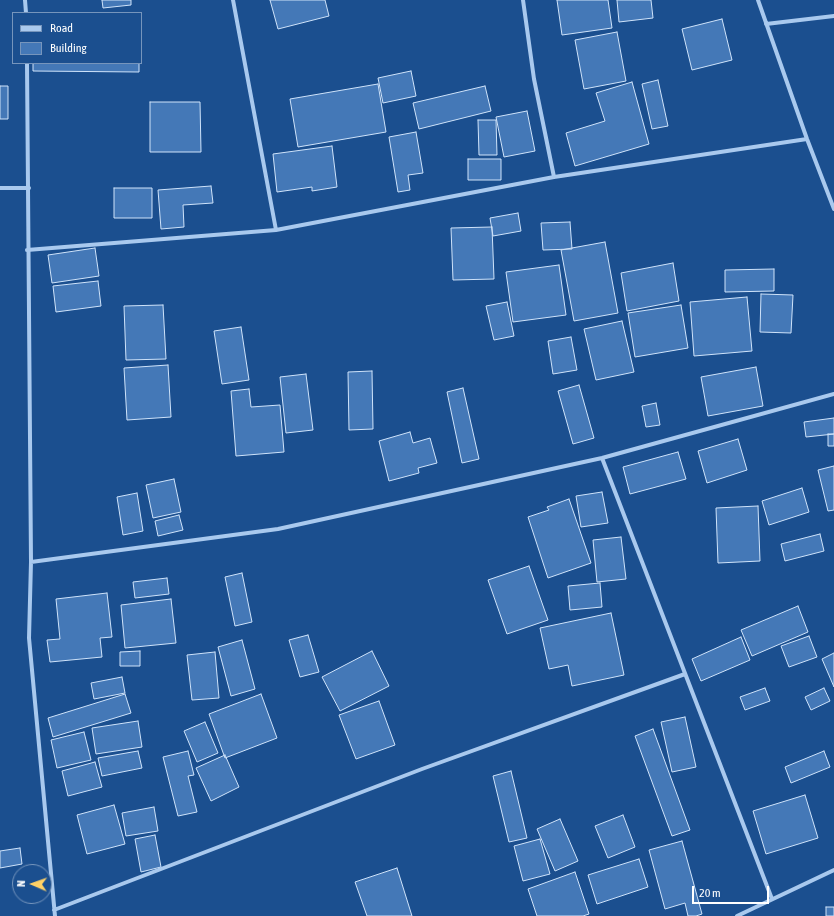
<!DOCTYPE html>
<style>
body{margin:0}
#map{position:relative;width:834px;height:916px;overflow:hidden;background:#1b4f8f;font-family:"Asap Condensed",sans-serif}
canvas{display:block}
.legend{position:absolute;left:12px;top:12px;width:130px;height:52px;box-sizing:border-box;background:#1b4f8f;border:1px solid #7695bc;margin:0;padding:5px 7px;list-style:none;font-size:12px;color:#fff}
.legend li{display:flex;align-items:center;gap:8px;height:20px}
.legend b{width:20px;border:1px solid #7695bc}
.north{position:absolute;left:12px;top:864px;width:40px;height:40px;box-sizing:border-box;background:#1b4f8f;border:1px solid #7695bc;border-radius:50%;rotate:272deg;font-size:11px;font-weight:700;line-height:16px;text-align:center;color:#fff}
.north::after{content:'';display:block;margin:auto;width:14px;height:18px;background:#ffd166;clip-path:polygon(50% 0,100% 100%,50% 72%,0 100%)}
.scale{position:absolute;left:692px;top:886px;width:77px;height:18px;box-sizing:border-box;border:2px solid #fff;border-top:0;padding-left:5px;font-size:12px;line-height:14px;white-space:nowrap;color:#fff;-webkit-text-stroke:3px #1b4f8f;paint-order:stroke}
</style>
<div id="map">
<canvas width="834" height="916"></canvas>
<ul class="legend">
<li><b style="height:5px;background:#a9c9ee"></b>Road</li>
<li><b style="height:11px;background:#4478b7"></b>Building</li>
</ul>
<div class="north">N</div>
<div class="scale">20 m</div>
</div>
<script>
const c = document.querySelector('canvas').getContext('2d');
c.lineJoin = 'round';
function fillPath(path, color) { c.fillStyle = color; c.fill(path, 'evenodd'); }
const poly = rows => new Path2D(rows.map(r => 'M' + r).join(''));
function stroke(path, color, width, dash) { c.strokeStyle = color; c.lineWidth = width; c.lineCap = dash ? 'butt' : 'round'; c.setLineDash(dash || []); c.stroke(path); }
const building = poly([
 [102,0,131,0,131,5,103,8,102,0],
 [270,0,325,0,329,16,278,29,270,0],
 [557,0,608,0,612,28,562,35,557,0],
 [617,0,651,0,653,18,619,22,617,0],
 [722,19,732,60,692,70,682,29,722,19],
 [617,32,626,81,584,89,575,40,617,32],
 [33,63,139,63,139,72,33,71,33,63],
 [411,71,416,96,383,103,378,78,411,71],
 [658,80,668,126,652,129,642,84,658,80],
 [632,82,649,144,575,166,566,133,605,121,596,93,632,82],
 [378,84,386,132,298,147,290,99,378,84],
 [0,86,8,86,8,119,0,119,0,86],
 [485,86,491,111,419,129,413,103,485,86],
 [150,102,200,102,201,152,150,152,150,102],
 [527,111,535,151,504,157,496,117,527,111],
 [478,120,496,120,497,155,479,155,478,120],
 [416,132,423,173,408,175,410,190,398,192,389,137,416,132],
 [332,146,337,187,312,191,312,187,277,192,273,154,332,146],
 [468,159,501,159,501,180,468,180,468,159],
 [211,186,213,203,183,205,184,227,161,229,158,190,211,186],
 [114,188,152,188,152,218,114,218,114,188],
 [518,213,521,231,493,236,490,218,518,213],
 [570,222,572,249,543,250,541,223,570,222],
 [492,227,494,279,453,280,451,228,492,227],
 [605,242,618,313,574,321,561,250,605,242],
 [95,248,99,276,52,283,48,255,95,248],
 [673,263,679,301,627,311,621,273,673,263],
 [559,265,566,315,513,322,506,272,559,265],
 [774,269,774,291,725,292,725,270,774,269],
 [98,281,101,306,56,312,53,286,98,281],
 [761,294,793,295,791,333,760,332,761,294],
 [747,297,752,351,694,356,690,302,747,297],
 [507,302,514,336,494,340,486,306,507,302],
 [163,305,166,359,126,360,124,306,163,305],
 [681,305,688,348,635,357,628,313,681,305],
 [622,321,634,372,596,380,584,329,622,321],
 [241,327,249,380,222,384,214,331,241,327],
 [571,337,577,370,553,374,548,341,571,337],
 [168,365,171,417,127,420,124,368,168,365],
 [756,367,763,406,708,416,701,377,756,367],
 [372,371,373,429,349,430,348,372,372,371],
 [306,374,313,430,286,433,280,377,306,374],
 [579,385,594,438,573,444,558,391,579,385],
 [463,388,479,459,462,463,447,392,463,388],
 [249,389,251,407,280,405,284,452,236,456,231,391,249,389],
 [656,403,660,425,646,427,642,406,656,403],
 [834,418,834,434,806,437,804,422,834,418],
 [410,432,413,443,430,438,437,463,418,468,419,473,389,481,379,441,410,432],
 [828,434,834,434,834,446,828,446,828,434],
 [738,439,747,470,707,483,698,451,738,439],
 [678,452,686,479,630,494,623,467,678,452],
 [834,466,834,510,828,511,818,470,834,466],
 [174,479,181,512,153,518,146,485,174,479],
 [802,488,809,512,769,525,762,501,802,488],
 [602,492,608,523,581,527,576,496,602,492],
 [137,493,143,531,123,535,117,497,137,493],
 [569,499,591,563,548,578,528,517,549,510,547,507,569,499],
 [758,506,760,561,718,563,716,508,758,506],
 [179,515,183,530,158,536,155,521,179,515],
 [820,534,824,551,785,561,781,544,820,534],
 [621,537,626,579,597,582,593,540,621,537],
 [529,566,548,620,507,634,488,580,529,566],
 [242,573,252,622,235,626,225,577,242,573],
 [167,578,169,594,135,598,133,582,167,578],
 [600,583,602,607,570,610,568,586,600,583],
 [107,593,112,637,100,638,102,657,50,662,47,640,60,639,56,599,107,593],
 [171,599,176,643,125,648,121,605,171,599],
 [798,606,808,632,752,656,741,630,798,606],
 [611,613,624,675,572,686,568,665,549,669,540,628,611,613],
 [308,635,319,672,300,677,289,640,308,635],
 [809,636,817,657,789,667,781,646,809,636],
 [741,637,750,660,701,681,692,659,741,637],
 [242,640,255,689,231,696,218,647,242,640],
 [140,651,140,666,120,666,120,652,140,651],
 [372,651,389,686,340,711,322,677,372,651],
 [215,652,219,698,192,700,187,655,215,652],
 [834,653,834,687,822,659,834,653],
 [122,677,125,693,94,699,91,683,122,677],
 [765,688,770,701,745,710,740,697,765,688],
 [824,688,830,701,811,710,805,697,824,688],
 [125,694,131,713,53,737,48,718,125,694],
 [261,694,277,738,225,758,209,714,261,694],
 [379,701,395,745,356,759,339,715,379,701],
 [685,717,696,767,672,772,661,722,685,717],
 [138,721,142,747,96,754,92,728,138,721],
 [205,722,218,753,197,762,184,731,205,722],
 [653,729,690,830,672,836,635,736,653,729],
 [84,732,91,760,57,768,51,740,84,732],
 [138,751,142,768,102,776,98,758,138,751],
 [188,751,194,775,188,776,197,812,178,816,163,757,188,751],
 [824,751,830,767,791,783,785,767,824,751],
 [225,755,239,787,211,801,196,768,225,755],
 [95,762,102,787,68,796,62,771,95,762],
 [511,771,527,838,509,842,493,776,511,771],
 [805,795,818,838,766,854,753,811,805,795],
 [114,805,125,844,87,854,77,815,114,805],
 [154,807,158,831,126,836,122,813,154,807],
 [623,815,635,847,608,858,595,826,623,815],
 [560,819,578,861,555,871,537,829,560,819],
 [155,835,161,867,141,872,135,839,155,835],
 [540,839,550,874,523,881,514,846,540,839],
 [682,841,702,914,696,916,688,916,685,903,665,909,649,850,682,841],
 [20,848,22,864,0,868,0,851,20,848],
 [639,859,648,887,597,904,588,875,639,859],
 [397,868,412,916,367,916,355,882,397,868],
 [575,872,589,914,583,916,537,916,528,889,575,872],
 [826,907,834,907,834,916,826,916,826,907]
]);
const minor = poly([
 [25,0,26,13],
 [233,0,276,230],
 [523,0,534,79,554,177],
 [758,0,807,139,834,209],
 [766,24,834,16],
 [27,63,31,562,29,638,55,916],
 [0,188,29,188],
 [27,250,276,230,554,177,807,139],
 [602,458,772,899],
 [31,562,278,529,602,458,834,394],
 [54,910,422,769,685,674],
 [737,916,834,870]
]);
fillPath(building, '#4478b7');
stroke(building, '#cfe3fa', 1);
stroke(minor, '#a9c9ee', 4);
</script>
